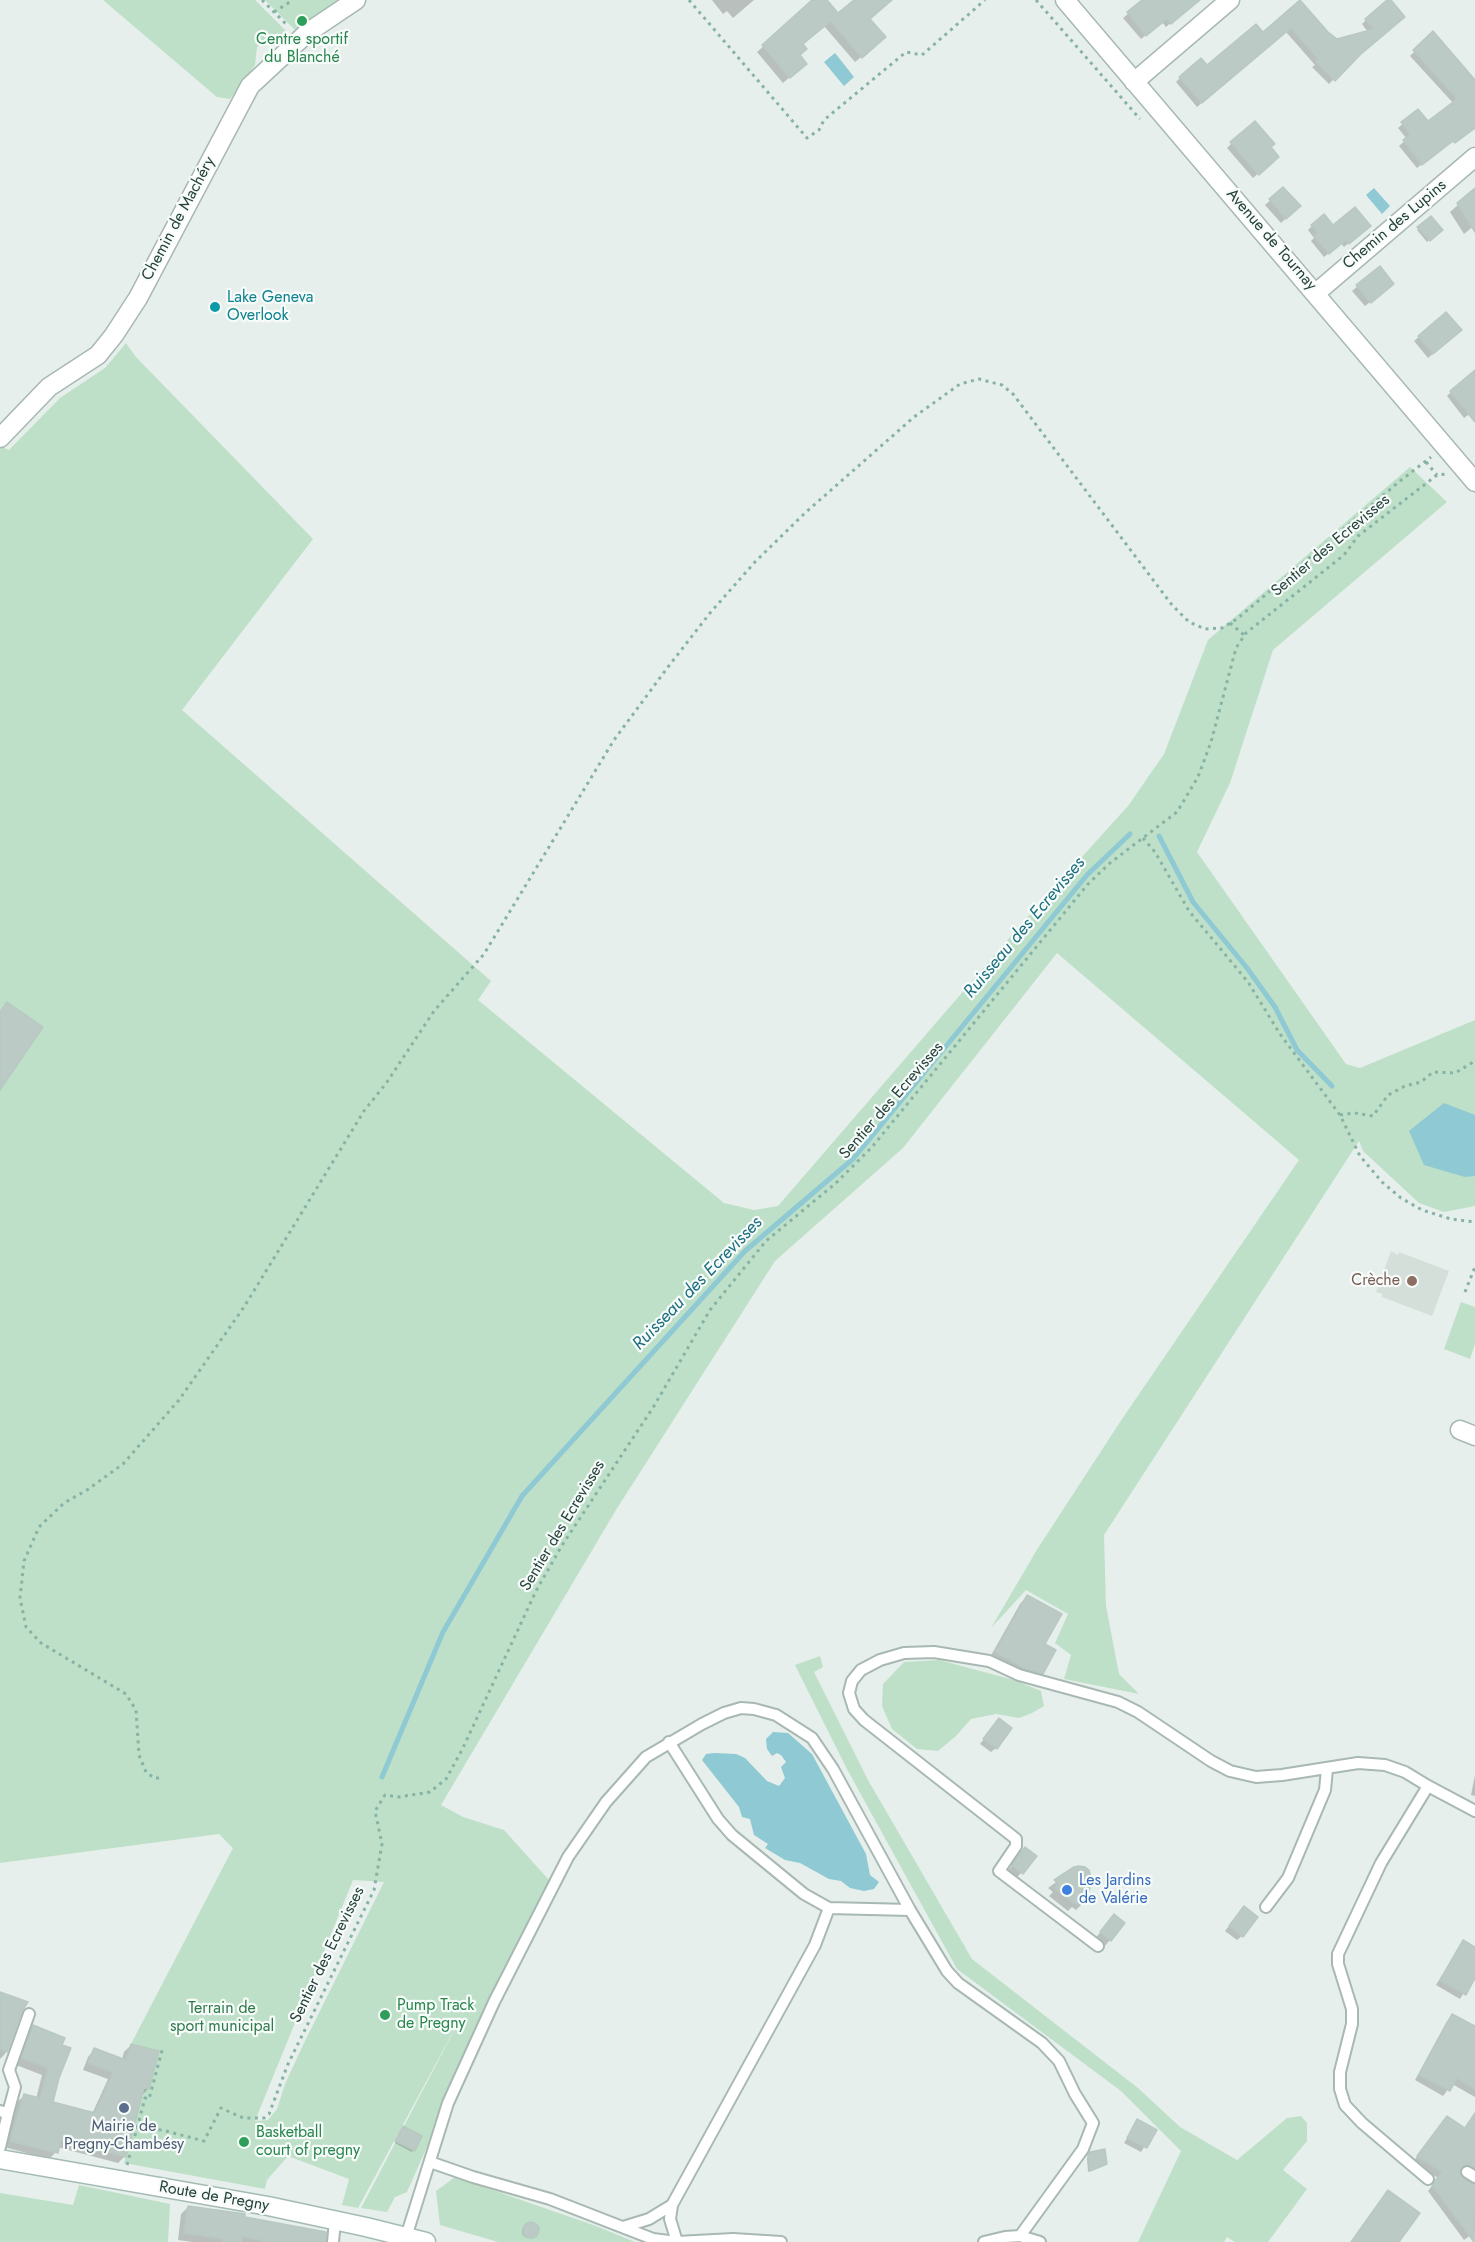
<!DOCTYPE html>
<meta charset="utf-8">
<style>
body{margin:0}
canvas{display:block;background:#e6efeb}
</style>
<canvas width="1475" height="2242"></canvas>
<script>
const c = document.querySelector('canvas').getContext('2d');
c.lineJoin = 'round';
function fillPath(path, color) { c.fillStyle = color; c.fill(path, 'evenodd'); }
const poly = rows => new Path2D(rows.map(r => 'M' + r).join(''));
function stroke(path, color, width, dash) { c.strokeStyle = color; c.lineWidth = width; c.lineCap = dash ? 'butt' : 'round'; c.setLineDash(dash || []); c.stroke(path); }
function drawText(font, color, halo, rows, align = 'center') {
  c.font = font + ' Jost,sans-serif'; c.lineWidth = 4.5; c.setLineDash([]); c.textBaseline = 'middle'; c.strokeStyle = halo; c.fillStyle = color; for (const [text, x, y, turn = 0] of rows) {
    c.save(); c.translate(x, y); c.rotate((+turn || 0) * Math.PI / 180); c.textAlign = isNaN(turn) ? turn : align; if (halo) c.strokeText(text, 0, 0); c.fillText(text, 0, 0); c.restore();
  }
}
const built = poly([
 [1391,1251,1398,1255,1399,1252,1449,1271,1432,1316,1382,1297,1382,1294,1376,1292]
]);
const green = poly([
 [103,0,255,0,288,33,279,40,265,40,257,47,255,65,230,99,217,97],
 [265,0,348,0,299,34],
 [126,343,136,357,313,539,182,710,491,981,478,1000,724,1203,754,1210,778,1206,1023,922,1128,806,1164,754,1208,640,1410,467,1447,502,1273,650,1230,783,1197,852,1346,1064,1360,1068,1475,1020,1475,1206,1444,1212,1419,1203,1363,1151,1359,1141,1104,1535,1106,1606,1119,1674,1139,1694,1064,1679,1071,1655,1055,1643,1068,1614,1026,1590,991,1628,1038,1548,1122,1419,1299,1160,1057,953,903,1148,775,1261,616,1510,441,1805,463,1817,504,1830,549,1880,505,1970,407,2192,395,2197,387,2212,361,2208,468,2004,358,2208,342,2205,349,2179,288,2156,267,2180,265,2189,124,2163,144,2088,149,2089,159,2051,131,2044,233,1848,219,1834,0,1863,0,446,9,450,60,398,105,368],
 [353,1880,384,1882,303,2045,285,2084,277,2109,268,2120,255,2121],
 [1461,1302,1475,1307,1475,1344,1470,1359,1444,1349],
 [820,1656,823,1667,814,1672,868,1780,972,1959,1138,2088,1180,2127,1237,2160,1287,2118,1301,2116,1307,2123,1307,2141,1283,2170,1307,2189,1268,2242,1235,2242,1227,2237,1224,2242,1138,2242,1181,2151,1121,2091,957,1969,848,1771,795,1665],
 [939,1660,1014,1680,1041,1691,1044,1706,1032,1713,1019,1718,996,1714,971,1719,956,1736,938,1751,917,1749,892,1729,882,1706,883,1684,904,1662],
 [455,2177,596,2226,635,2242,498,2242,440,2225,436,2191],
 [79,2185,170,2204,168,2242,0,2242,0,2193,73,2205]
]);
const water = poly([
 [835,53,854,77,844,86,824,62],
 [1374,188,1390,206,1382,214,1366,195],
 [1444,1103,1475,1115,1475,1176,1465,1177,1424,1165,1409,1131],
 [773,1732,788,1733,812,1754,866,1854,870,1875,879,1882,874,1889,864,1891,850,1888,841,1881,829,1879,800,1863,785,1860,765,1848,768,1844,754,1835,750,1819,742,1817,739,1807,702,1760,706,1754,714,1753,736,1754,745,1758,767,1781,779,1786,785,1778,781,1767,786,1762,781,1755,777,1753,772,1756,767,1749,766,1739]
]);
const shadow = poly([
 [712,0,754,0,733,18,727,11,723,14],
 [815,0,825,0,838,15,856,0,876,0,869,19,878,43,855,62,824,26,801,45,798,56,799,69,783,83,757,52],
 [1144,0,1198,0,1166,27,1162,22,1141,39,1123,18],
 [1300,2,1327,33,1337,41,1368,32,1362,24,1366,20,1403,17,1356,57,1329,84,1312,67,1315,65,1286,32,1197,107,1176,82,1180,78,1207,67,1263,34],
 [1433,33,1475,82,1475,122,1417,168,1399,146,1407,139,1398,128,1418,111,1428,124,1454,104,1410,56],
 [1231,144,1269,148,1273,161,1253,178,1227,148],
 [1283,189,1299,206,1281,223,1265,205],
 [1475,190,1475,225,1464,234,1450,212],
 [1431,218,1441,230,1427,242,1417,230],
 [1312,226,1333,227,1364,230,1344,247,1341,243,1324,257,1311,241,1314,238,1308,230],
 [1379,268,1388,288,1365,306,1352,291],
 [1446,314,1456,334,1428,358,1414,341],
 [1475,383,1475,410,1464,418,1447,396,1451,392],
 [1027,1596,1043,1645,1042,1673,1034,1680,989,1659,1020,1604],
 [995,1725,996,1748,991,1752,980,1744],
 [1475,1775,1475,1796,1471,1795],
 [1025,1849,1035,1856,1015,1880,1006,1873],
 [1085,1868,1091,1876,1091,1881,1083,1903,1076,1910,1072,1907,1068,1911,1049,1896,1053,1892,1048,1888,1074,1869],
 [1240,1912,1242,1936,1237,1940,1225,1931],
 [1107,1924,1110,1940,1103,1948,1094,1940],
 [1463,1941,1475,1948,1475,1974,1460,1999,1436,1985],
 [0,1994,21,2011,5,2054,0,2059],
 [1452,2016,1475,2028,1475,2097,1452,2084,1443,2096,1415,2080,1447,2021],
 [33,2027,60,2046,58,2078,52,2103,92,2114,108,2079,83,2070,88,2057,94,2050,122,2060,124,2052,131,2045,148,2089,141,2096,125,2156,118,2163,57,2147,56,2152,49,2159,4,2147,17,2102,24,2096,36,2099,42,2075,16,2065,27,2034],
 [1475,2113,1475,2178,1465,2170,1458,2170,1459,2176,1470,2185,1475,2185,1475,2232,1464,2240,1428,2191,1438,2178,1413,2162,1442,2123,1464,2129],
 [1138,2121,1155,2130,1141,2152,1124,2143],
 [401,2130,413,2150,412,2152,395,2143],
 [1088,2155,1106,2164,1088,2172,1087,2158],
 [188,2207,243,2219,317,2242,192,2242,178,2240,181,2214],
 '522 2231a7 7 0 1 1 14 0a7 7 0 1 1-14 0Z'
]);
const stream = poly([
 [1159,836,1193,902,1247,968,1275,1007,1297,1050,1332,1086],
 [382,1777,443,1632,522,1496,745,1251,853,1159,1087,875,1130,834]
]);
const building = poly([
 [812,0,827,0,838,13,854,0,892,0,870,19,886,37,862,58,831,21,803,44,807,49,800,55,807,64,790,78,762,45,812,0],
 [1142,0,1200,0,1171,24,1167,19,1146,36,1127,12,1142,0],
 [1300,0,1328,32,1337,39,1374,29,1365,19,1387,0,1391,0,1405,17,1361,54,1335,81,1316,62,1318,59,1291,28,1202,103,1179,77,1201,58,1207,65,1256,24,1263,32,1300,0],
 [1433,31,1475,80,1475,128,1455,143,1453,141,1422,165,1403,140,1410,134,1401,122,1418,109,1428,121,1457,99,1413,50,1433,31],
 [1255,121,1275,144,1271,147,1279,157,1259,175,1230,142,1255,121],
 [1283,187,1301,206,1286,219,1269,199,1283,187],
 [1475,188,1475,232,1457,203,1475,188],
 [1355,207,1371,226,1349,244,1346,240,1329,254,1314,236,1318,233,1311,225,1324,214,1333,225,1355,207],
 [1431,216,1443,230,1430,241,1417,227,1431,216],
 [1380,266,1394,284,1371,303,1356,285,1380,266],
 [1446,312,1462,330,1433,354,1418,336,1446,312],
 [1475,370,1475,422,1450,391,1475,370],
 [7,1002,43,1027,0,1090,0,1012,7,1002],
 [1027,1595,1062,1614,1045,1644,1056,1650,1043,1674,1027,1669,995,1652,1027,1595],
 [999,1718,1012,1728,997,1749,983,1739,999,1718],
 [1025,1847,1037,1856,1023,1874,1012,1865,1025,1847],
 [1079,1866,1085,1867,1089,1870,1092,1881,1085,1904,1080,1900,1077,1905,1055,1888,1059,1884,1054,1880,1074,1867,1079,1866],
 [1244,1906,1258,1917,1243,1937,1229,1926,1244,1906],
 [1114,1914,1125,1923,1111,1941,1100,1932,1114,1914],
 [1463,1940,1475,1947,1475,1978,1466,1995,1440,1980,1463,1940],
 [0,1992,28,2002,22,2011,7,2052,0,2049,0,1992],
 [1452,2014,1475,2026,1475,2089,1457,2078,1450,2091,1419,2075,1452,2014],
 [33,2025,65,2038,62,2045,71,2048,59,2078,53,2102,95,2113,113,2072,88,2063,94,2048,126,2060,131,2044,159,2051,149,2089,144,2088,126,2157,61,2140,58,2153,10,2141,24,2094,40,2098,48,2068,21,2058,33,2025],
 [1475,2113,1475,2168,1464,2165,1460,2172,1463,2178,1475,2184,1474,2242,1432,2185,1442,2172,1417,2156,1447,2116,1465,2128,1475,2113],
 [1137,2119,1157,2130,1147,2148,1127,2138,1137,2119],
 [403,2126,422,2136,415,2151,395,2141,403,2126],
 [1105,2149,1107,2164,1090,2171,1088,2155,1090,2152,1105,2149],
 [1388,2190,1420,2213,1399,2242,1351,2242,1388,2190],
 [188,2206,245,2214,245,2217,326,2232,326,2242,270,2242,242,2236,241,2242,223,2242,224,2239,184,2233,188,2206],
 '523 2230a8 8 0 1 1 16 0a8 8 0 1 1-16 0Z'
]);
const path = poly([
 [262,0,288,26],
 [689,0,807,138,819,130,824,120,906,52,922,55,985,0],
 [1036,0,1140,119],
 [274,12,293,0],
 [1426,462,1437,475],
 [1230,623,1244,635],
 [1143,838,1155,852,1189,911,1248,982,1280,1034,1340,1115,1360,1156,1382,1182,1401,1198,1422,1210,1451,1219,1475,1222],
 [1340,1115,1354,1113,1373,1116,1388,1095,1405,1086,1421,1082,1433,1072,1455,1073,1475,1061],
 [1465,1292,1475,1267],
 [159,1778,154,1778,146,1772,139,1755,136,1710,126,1694,41,1643,26,1627,20,1598,24,1561,39,1527,64,1503,87,1490,123,1464,179,1400,244,1307,364,1111,387,1082,434,1011,484,954,614,740,668,667,710,613,755,562,805,513,914,417,960,384,979,379,1002,385,1013,394,1172,605,1189,622,1205,629,1222,628,1237,619,1400,481,1431,457],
 [137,2128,145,2098,149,2099,163,2047],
 [127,2165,137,2128,162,2130,204,2141,221,2108,243,2118,264,2118,269,2114,288,2064,374,1890,382,1844,375,1811,385,1795,399,1797,430,1792,446,1779,462,1750,536,1591,561,1547,654,1406,710,1310,766,1241,836,1183,872,1147,1088,884,1110,863,1177,812,1198,777,1211,742,1236,648,1246,633,1344,555,1358,536,1437,475,1446,474]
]);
const lane = poly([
 [669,1742,718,1819,732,1835,804,1894,829,1908],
 [1266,1907,1288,1878,1325,1790,1327,1769],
 [1098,1946,999,1871,1016,1846,1016,1839,864,1720,854,1709,849,1693,852,1681,861,1670,880,1660,904,1653,934,1652,989,1661,1019,1675,1118,1702,1138,1712,1211,1761,1230,1771,1256,1777,1282,1775,1358,1763,1385,1765,1405,1772,1428,1786],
 [0,2111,8,2113,0,2147],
 [8,2113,15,2087,9,2070,29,2014],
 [430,2162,473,2177,550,2199,653,2239,677,2242,733,2239,781,2242],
 [1467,2172,1475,2177],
 [1428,2179,1362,2123,1345,2105,1340,2089,1340,2072,1352,2024,1352,2009,1338,1964,1338,1954,1381,1863,1428,1786,1475,1811],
 [672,2205,815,1945,829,1908,910,1910],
 [623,2227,649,2219,672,2205,670,2219,677,2242],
 [406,2237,448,2103,494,2002,568,1857,606,1802,646,1757,702,1724,724,1713,741,1708,754,1709,776,1715,812,1738,833,1769,910,1910,947,1971,958,1983,1042,2043,1059,2061,1075,2094,1093,2123,1083,2149,1020,2236,1040,2242],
 [333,2242,335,2221],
 [984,2242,1005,2237,1020,2236]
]);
const street = poly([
 [1065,0,1475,482],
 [1134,82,1230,0],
 [1316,293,1475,157],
 [0,438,49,387,98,355,114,335,138,298,250,86,307,33,356,0],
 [1460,1430,1475,1436]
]);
const secondary = poly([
 [0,2159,268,2206,366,2227,426,2242]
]);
const markers = [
 [302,21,6,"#2e9e5b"],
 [215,307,6,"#0f9aa8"],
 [1412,1281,6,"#8d6e63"],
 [1067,1890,6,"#3f7fe0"],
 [385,2015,6,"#2e9e5b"],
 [124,2108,6,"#5c6f8a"],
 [244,2142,6,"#2e9e5b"]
];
const leisureNames = [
 ["Centre sportif",302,40,"center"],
 ["du Blanché",302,58,"center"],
 ["Pump Track",397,2006],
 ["de Pregny",397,2024],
 ["Basketball",256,2133],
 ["court of pregny",256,2151]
];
const streetNames = [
 ["Chemin de Machéry",179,219,-62],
 ["Chemin des Lupins",1395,225,-40],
 ["Avenue de Tournay",1271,240,49],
 ["Sentier des Ecrevisses",1331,546,-40],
 ["Sentier des Ecrevisses",892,1101,-49],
 ["Sentier des Ecrevisses",563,1526,-59],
 ["Sentier des Ecrevisses",328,1955,-64],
 ["Route de Pregny",214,2197,10]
];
const cultureNames = [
 ["Lake Geneva",227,298],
 ["Overlook",227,316]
];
const educationNames = [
 ["Crèche",1400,1281]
];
const shopNames = [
 ["Les Jardins",1079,1881],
 ["de Valérie",1079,1899]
];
const parkNames = [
 ["Terrain de",222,2009],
 ["sport municipal",222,2027]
];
const serviceNames = [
 ["Mairie de",124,2127],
 ["Pregny-Chambésy",124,2145]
];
const waterNames = [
 ["Ruisseau des Ecrevisses",1025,928,-50],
 ["Ruisseau des Ecrevisses",698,1284,-46]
];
fillPath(built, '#d4dfda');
fillPath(green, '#bfe0c8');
fillPath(water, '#8ec9d4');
fillPath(shadow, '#0003');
stroke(stream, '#8ec9d4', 5);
fillPath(building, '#bbcac4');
stroke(building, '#b8c9c2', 1.5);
stroke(lane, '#a8b8b2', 14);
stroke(street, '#a8b8b2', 21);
stroke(secondary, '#a4bbb3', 21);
stroke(path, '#86b3a5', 3, [3, 4.5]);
stroke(lane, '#fff', 10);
stroke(street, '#fff', 18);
stroke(secondary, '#fff', 18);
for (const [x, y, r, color] of markers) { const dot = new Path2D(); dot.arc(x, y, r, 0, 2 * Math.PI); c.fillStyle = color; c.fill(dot); stroke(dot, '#f7fbf9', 2); }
drawText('16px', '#27864d', '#f7fbf9', leisureNames, 'left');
drawText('16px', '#24423a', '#f7fbf9', streetNames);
drawText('16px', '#0d838f', '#f7fbf9', cultureNames, 'left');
drawText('16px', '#785e54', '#f7fbf9', educationNames, 'right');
drawText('16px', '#366cbe', '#f7fbf9', shopNames, 'left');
drawText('16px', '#2d7a4b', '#f7fbf9', parkNames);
drawText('16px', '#4e5e75', '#f7fbf9', serviceNames);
drawText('italic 18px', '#1c6f80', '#f7fbf9', waterNames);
</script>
